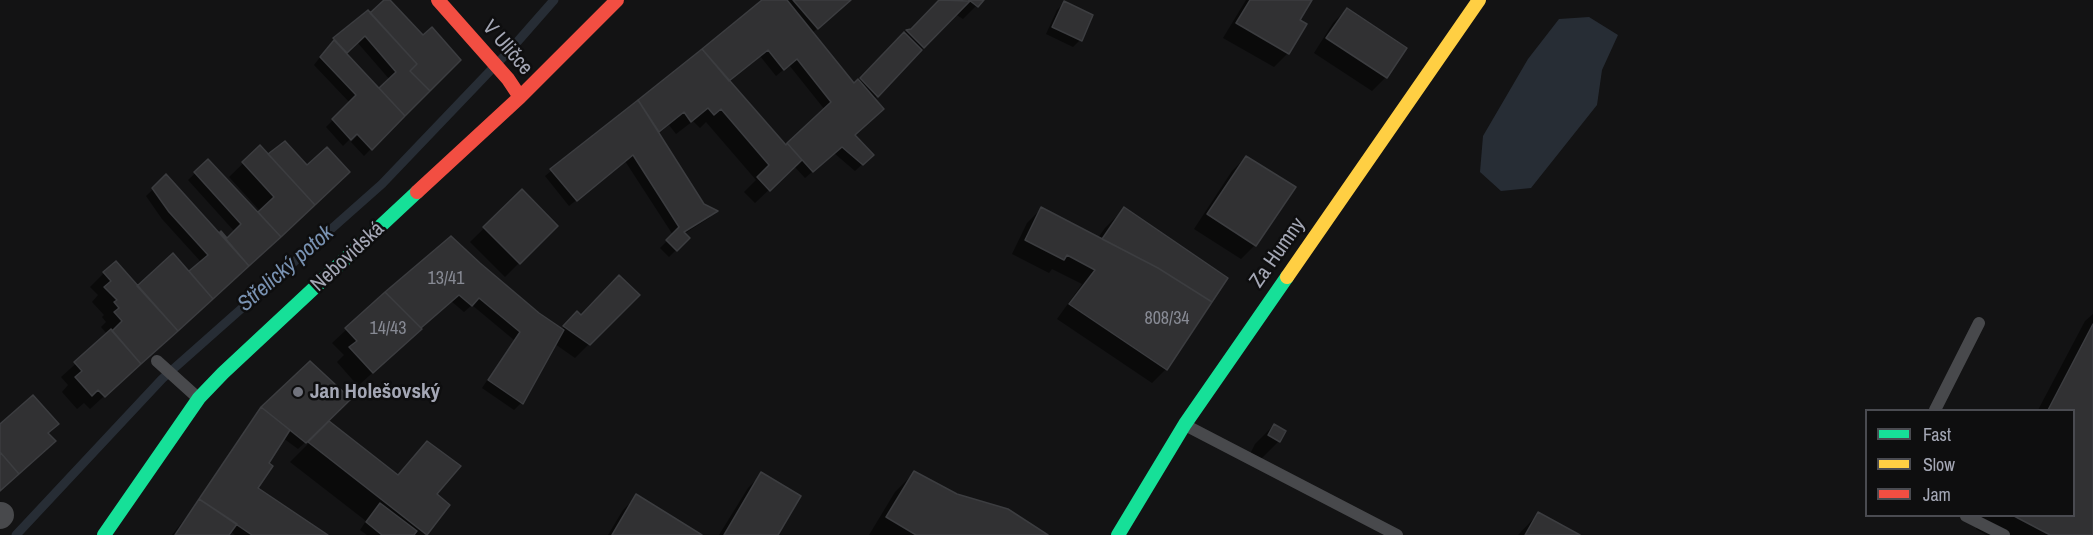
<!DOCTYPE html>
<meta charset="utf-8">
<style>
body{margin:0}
#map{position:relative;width:2093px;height:535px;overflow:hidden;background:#131314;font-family:"Archivo Narrow",sans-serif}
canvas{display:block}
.legend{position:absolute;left:1865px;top:409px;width:210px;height:108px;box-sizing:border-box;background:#0e0e0f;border:2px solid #4a4b51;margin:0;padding:8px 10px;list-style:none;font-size:18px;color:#a4a7b5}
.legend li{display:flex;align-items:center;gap:12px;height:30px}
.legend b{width:30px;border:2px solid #4a4b51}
</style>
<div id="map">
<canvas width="2093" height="535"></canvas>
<ul class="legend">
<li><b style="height:8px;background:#16e098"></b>Fast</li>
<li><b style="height:8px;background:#ffcf43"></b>Slow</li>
<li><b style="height:8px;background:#f24e42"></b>Jam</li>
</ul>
</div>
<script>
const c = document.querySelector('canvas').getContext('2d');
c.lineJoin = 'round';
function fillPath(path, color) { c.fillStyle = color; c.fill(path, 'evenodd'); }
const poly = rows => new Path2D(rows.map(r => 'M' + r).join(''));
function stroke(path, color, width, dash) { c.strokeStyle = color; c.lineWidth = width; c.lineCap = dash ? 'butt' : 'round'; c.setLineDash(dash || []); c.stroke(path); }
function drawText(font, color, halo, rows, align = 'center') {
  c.font = font + ' "Archivo Narrow",sans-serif'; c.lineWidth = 5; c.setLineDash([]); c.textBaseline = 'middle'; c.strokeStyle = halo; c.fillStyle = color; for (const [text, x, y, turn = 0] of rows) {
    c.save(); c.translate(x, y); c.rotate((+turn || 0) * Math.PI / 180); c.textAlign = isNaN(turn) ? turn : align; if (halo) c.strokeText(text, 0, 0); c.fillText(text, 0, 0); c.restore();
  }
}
const water = poly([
 [1589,17,1618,35,1602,70,1597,105,1531,188,1501,191,1480,172,1483,136,1528,59,1559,19]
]);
const shadow = poly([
 [386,0,423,38,459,60,364,156,351,142,363,130,361,128,343,146,326,127,350,103,314,65,334,39,368,12,370,15],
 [357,42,390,80,379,90,345,53],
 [764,0,849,0,812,33,854,85,906,31,911,31,939,0,982,0,963,19,955,14,874,99,854,135,872,155,855,171,834,153,805,178,794,166,755,203,744,192,756,180,706,122,700,128,693,121,676,134,669,125,658,134,703,205,716,211,709,218,684,234,688,238,669,257,660,248,673,235,625,161,569,206,545,176],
 [760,56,776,76,789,65,825,110,785,147,728,82],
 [1246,0,1310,0,1298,20,1305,25,1288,53,1274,67,1223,38],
 [1064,3,1080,40,1073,47,1046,34,1057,10],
 [1347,9,1386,77,1372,91,1314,53,1333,23],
 [260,147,268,156,307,167,334,186,90,409,84,403,77,409,62,392,68,385,61,377,108,335,101,327,106,322,102,317,104,315,92,302,98,295,90,287,104,273,137,288,189,274,201,262,162,219,146,196,166,177,219,235,221,233,227,240,235,232,188,180,208,161,258,215,261,212,229,177],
 [1246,157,1255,245,1241,259,1194,229,1232,171],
 [522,191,556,226,505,277,470,242],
 [1041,209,1098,238,1105,228,1124,209,1166,369,1152,383,1057,319,1082,284,1052,269,1049,273,1012,254,1027,223],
 [479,264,538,314,561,330,577,313,581,317,638,295,575,358,555,344,521,403,514,410,482,388,514,340,472,305,464,312,451,301,358,386,337,362,344,355,332,343,386,293],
 [2093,314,2093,535,1986,535,1976,529,1983,516,2074,516,2074,410,2038,410,2085,321],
 [262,408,327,421,396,476,427,443,435,495,448,505,424,535,367,535,360,530,366,521,290,462,317,435,315,433,298,449,283,438,267,464,256,489,326,535,235,535,230,531,228,535,172,535,194,507,254,416],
 [1274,425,1279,441,1260,460,1250,454,1255,444],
 [914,473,956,495,1046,535,869,535,895,492],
 [762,474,776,535,719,535,748,488],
 [637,496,700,535,608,535,623,510],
 [1538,514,1577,535,1518,535]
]);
const stream = poly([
 [16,535,162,379,382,184,511,49,554,0]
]);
const building = poly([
 [384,0,390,0,423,35,432,27,461,60,430,91,410,71,417,64,370,13,384,0],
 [762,0,787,0,854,83,858,79,884,109,855,135,874,155,863,165,842,147,813,172,787,143,831,102,797,59,784,70,768,50,729,81,702,49,762,0],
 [793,0,851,0,818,29,793,0],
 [939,0,970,1,924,48,906,30,911,29,939,0],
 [969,0,984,0,978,7,969,0],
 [1250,0,1312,0,1300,20,1307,24,1289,54,1236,23,1250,0],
 [1064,1,1093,15,1082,41,1052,27,1064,1],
 [1347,8,1407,48,1387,78,1326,38,1347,8],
 [368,10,417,64,410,71,430,91,405,116,379,88,396,72,365,36,347,53,333,38,368,10],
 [904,32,922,50,878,97,860,78,904,32],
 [334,40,405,116,372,150,357,134,351,140,332,119,356,95,320,57,334,40],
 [702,49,786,145,787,143,802,160,770,191,757,177,769,165,721,109,714,115,708,108,691,122,684,112,659,132,638,100,702,49],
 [638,100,704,204,718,211,684,232,690,238,677,251,666,240,679,227,633,155,577,201,550,169,638,100],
 [285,141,307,165,327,147,350,172,315,205,268,154,285,141],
 [260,145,315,205,281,237,258,212,274,197,242,162,260,145],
 [1246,156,1296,187,1256,246,1207,214,1246,156],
 [208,159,281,237,249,266,220,232,221,231,227,238,241,224,194,172,208,159],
 [166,174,249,266,213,299,189,271,208,255,169,212,152,188,166,174],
 [522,189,558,226,520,264,483,227,522,189],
 [1041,207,1158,268,1212,302,1167,370,1069,304,1095,270,1067,255,1064,260,1025,240,1041,207],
 [1124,207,1228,278,1212,302,1158,268,1102,239,1124,207],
 [451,236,480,263,539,313,564,330,523,404,488,380,520,332,479,298,472,306,459,295,421,328,385,292,451,236],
 [173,253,213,299,178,331,137,286,173,253],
 [116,261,178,331,141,364,112,331,122,321,114,312,119,308,114,302,117,300,104,287,111,281,103,272,116,261],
 [619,275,640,295,590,345,563,326,577,311,581,315,619,275],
 [385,292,422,329,373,373,349,347,357,341,345,328,385,292],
 [2093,324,2093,535,2050,535,2014,516,2074,516,2074,410,2048,410,2093,324],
 [111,329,141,364,105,397,98,390,92,396,75,377,82,371,74,362,111,329],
 [310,361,351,399,306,443,261,407,310,361],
 [33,395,59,424,48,433,56,441,19,474,0,452,0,424,33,395],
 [261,407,290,430,269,463,273,466,258,488,328,535,252,535,199,499,261,407],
 [329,421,398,475,427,441,461,466,437,494,450,505,427,535,308,442,329,421],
 [1274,424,1286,431,1280,442,1268,435,1274,424],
 [0,452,19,474,0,491,0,452],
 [914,471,957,494,1008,509,1048,535,916,535,886,517,914,471],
 [761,472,801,496,778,535,724,535,761,472],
 [636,494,702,535,612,535,636,494],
 [199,499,237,524,229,535,175,535,199,499],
 [380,503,417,531,414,535,382,535,366,522,380,503],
 [1538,512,1580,535,1525,535,1538,512]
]);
const lane = poly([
 [157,361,198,398],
 [1935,410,1979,323],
 [1185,425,1397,535],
 [1966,516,2004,535]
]);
const street = poly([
 [0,516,1,515]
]);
const fast = poly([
 [104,535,199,398,223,373,417,192],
 [1118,535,1185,424,1287,277]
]);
const slow = poly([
 [1287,277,1479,0]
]);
const jam = poly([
 [438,0,508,79,520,97],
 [417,192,520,97,617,0]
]);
const markers = [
 [298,392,6,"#71737d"]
];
const numberNames = [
 ["13/41",446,279],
 ["808/34",1167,319],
 ["14/43",388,329]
];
const streetNames = [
 ["V Uličce",507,48,49],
 ["Za Humny",1278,253,-55],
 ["Nebovidská",348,257,-43]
];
const poiNames = [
 ["Jan Holešovský",310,392]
];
const waterNames = [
 ["Střelický potok",286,269,-41]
];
fillPath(water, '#272d35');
fillPath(shadow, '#0007');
stroke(stream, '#272d35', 9);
fillPath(building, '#313133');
stroke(building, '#3c3d40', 1.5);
stroke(lane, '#48494c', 12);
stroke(street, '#48494c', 26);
stroke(fast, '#16e098', 14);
stroke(slow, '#ffcf43', 14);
stroke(jam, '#f24e42', 14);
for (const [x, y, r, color] of markers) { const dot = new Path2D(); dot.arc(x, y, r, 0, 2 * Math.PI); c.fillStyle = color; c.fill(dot); stroke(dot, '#0e0e0f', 2); }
drawText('18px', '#878a94', null, numberNames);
drawText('21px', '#a4a7b5', '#0e0e0f', streetNames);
drawText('bold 21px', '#a4a7b5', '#0e0e0f', poiNames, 'left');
drawText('italic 22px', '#7992b2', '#0e0e0f', waterNames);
</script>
